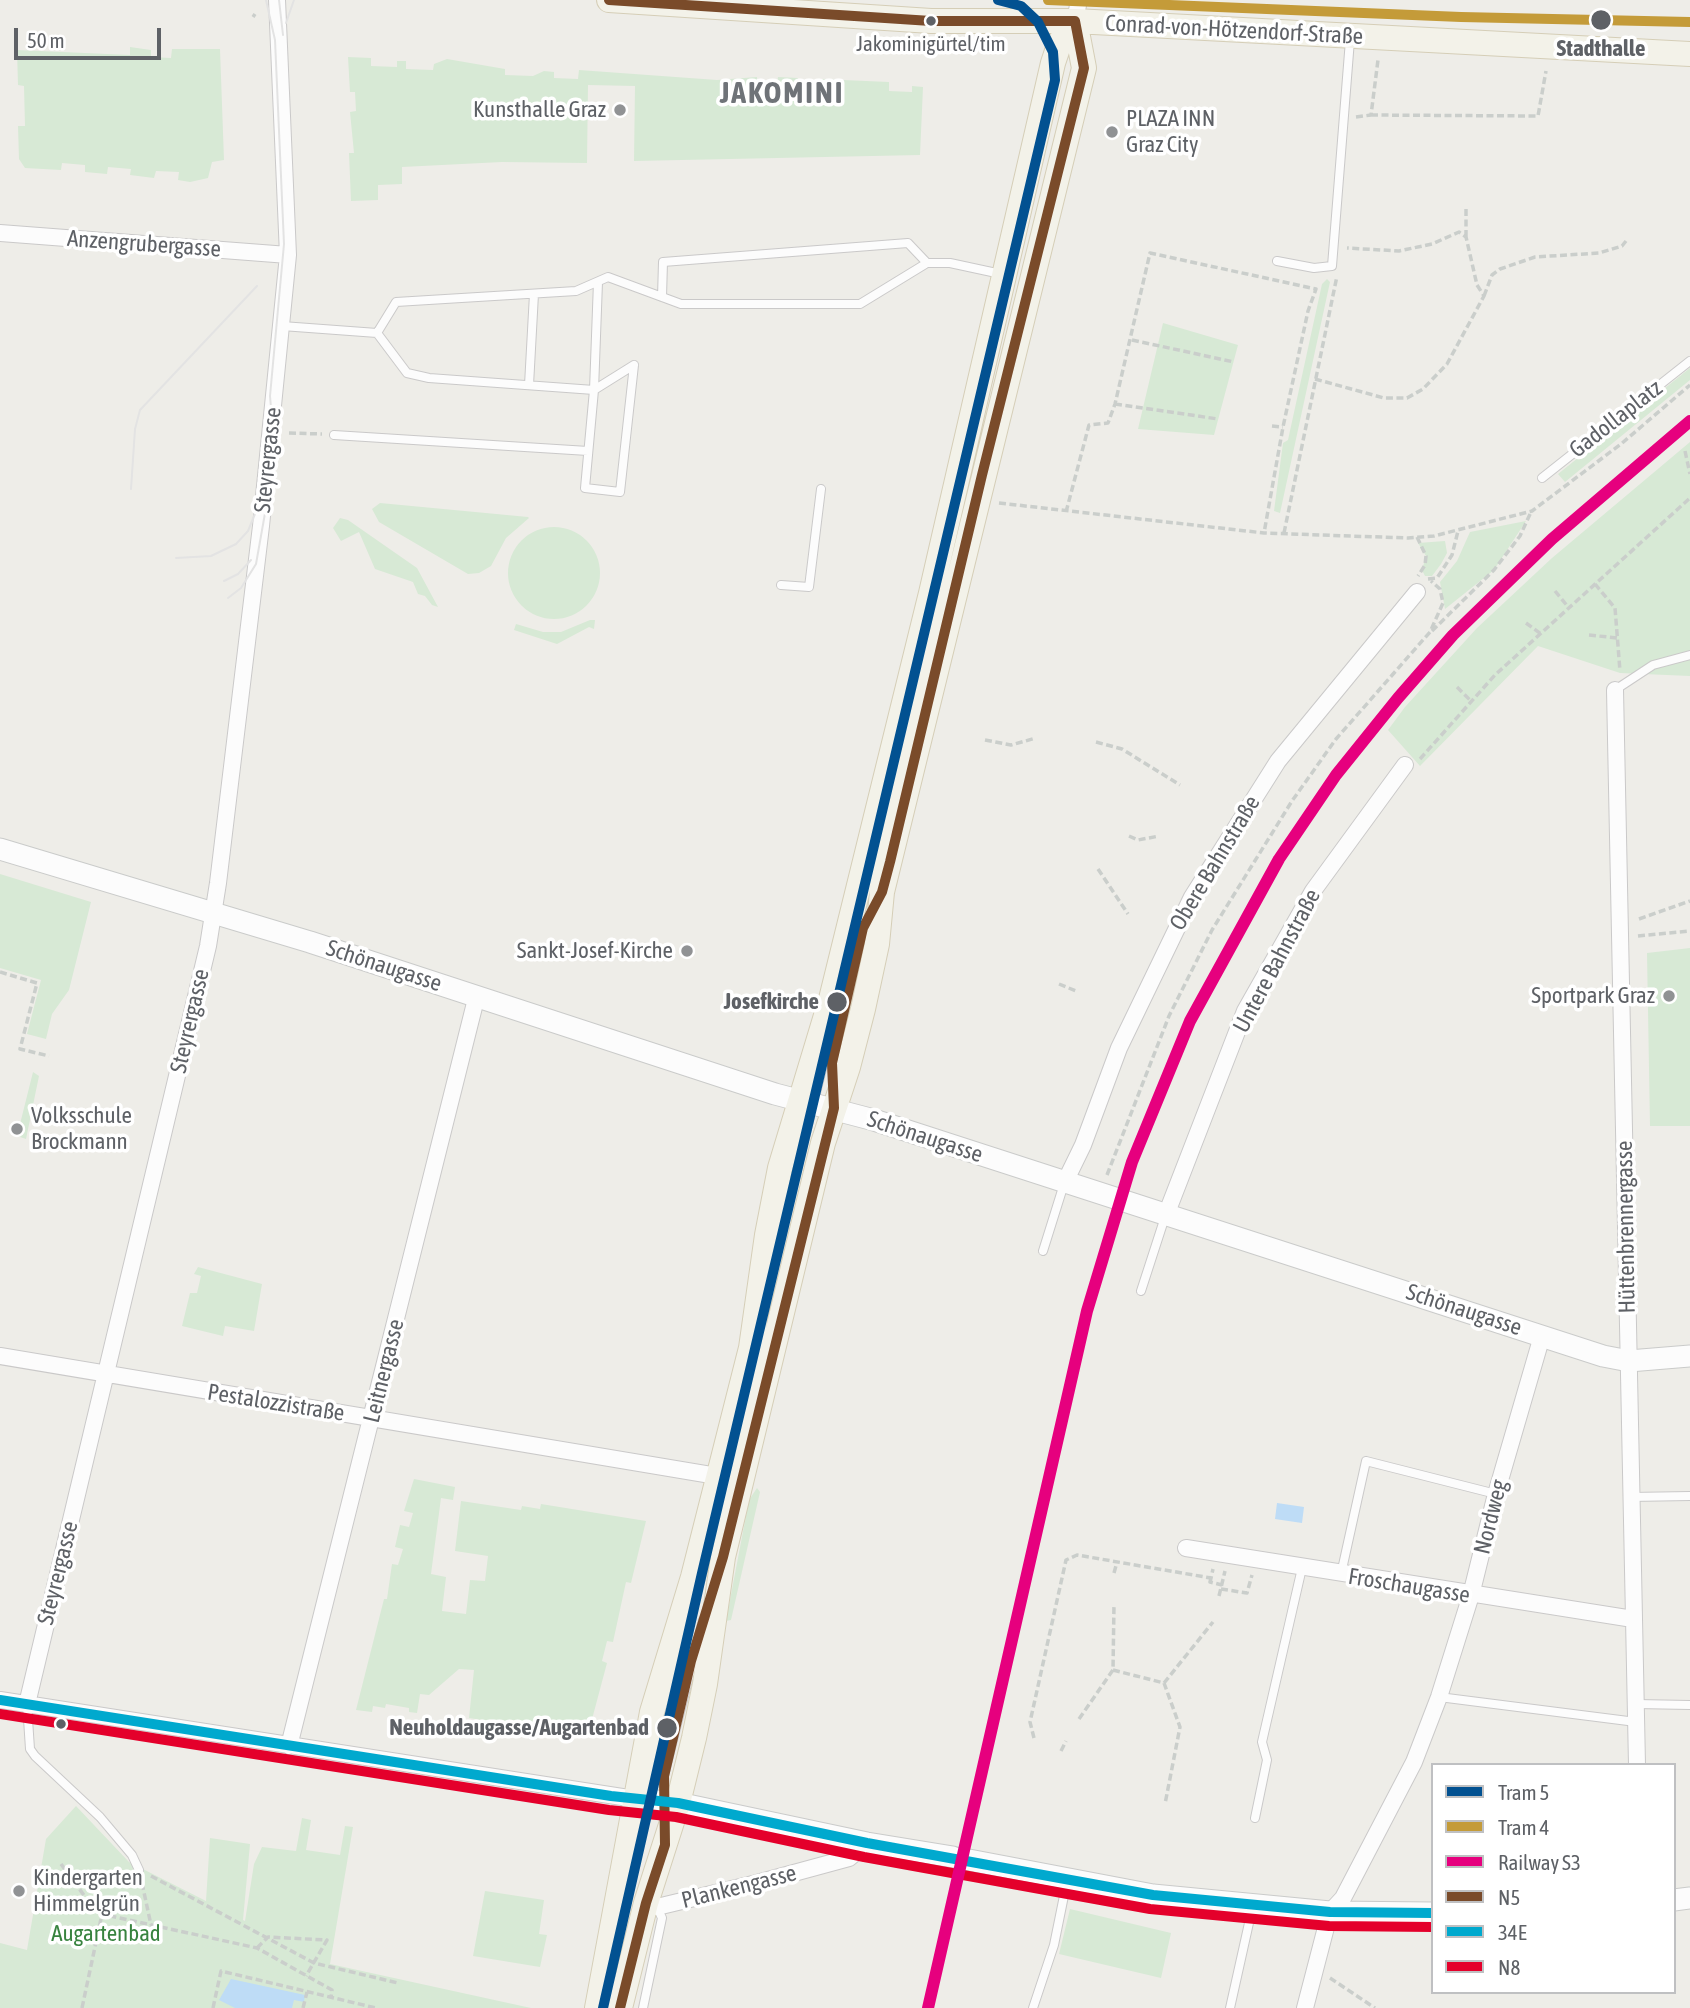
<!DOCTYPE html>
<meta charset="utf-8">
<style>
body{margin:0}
#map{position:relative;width:1690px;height:2008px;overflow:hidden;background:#eeede8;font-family:"Asap Condensed",sans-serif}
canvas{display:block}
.legend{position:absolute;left:1431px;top:1763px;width:245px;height:231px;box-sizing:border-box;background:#fff;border:2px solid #bfc0c2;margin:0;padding:9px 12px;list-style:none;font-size:21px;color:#5e6166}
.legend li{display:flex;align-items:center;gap:14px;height:35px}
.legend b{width:35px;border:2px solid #bfc0c2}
.scale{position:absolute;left:14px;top:28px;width:147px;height:32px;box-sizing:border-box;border:4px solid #5e6166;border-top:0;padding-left:9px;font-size:21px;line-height:24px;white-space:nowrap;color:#5e6166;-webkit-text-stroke:5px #fff;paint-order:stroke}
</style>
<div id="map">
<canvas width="1690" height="2008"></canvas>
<ul class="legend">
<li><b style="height:9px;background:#025191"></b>Tram 5</li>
<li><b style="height:9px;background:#c49b39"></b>Tram 4</li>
<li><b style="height:9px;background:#e6007e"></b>Railway S3</li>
<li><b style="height:9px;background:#7a4b2a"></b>N5</li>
<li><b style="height:9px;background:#00a9ce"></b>34E</li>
<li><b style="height:9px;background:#e4002b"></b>N8</li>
</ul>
<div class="scale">50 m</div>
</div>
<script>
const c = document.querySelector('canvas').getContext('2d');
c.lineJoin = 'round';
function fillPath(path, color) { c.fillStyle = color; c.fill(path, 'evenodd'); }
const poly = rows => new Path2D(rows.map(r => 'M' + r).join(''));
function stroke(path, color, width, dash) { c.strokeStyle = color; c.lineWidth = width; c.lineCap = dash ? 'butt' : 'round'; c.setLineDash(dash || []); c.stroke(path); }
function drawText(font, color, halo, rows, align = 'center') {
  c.font = font + ' "Asap Condensed",sans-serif'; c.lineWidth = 7; c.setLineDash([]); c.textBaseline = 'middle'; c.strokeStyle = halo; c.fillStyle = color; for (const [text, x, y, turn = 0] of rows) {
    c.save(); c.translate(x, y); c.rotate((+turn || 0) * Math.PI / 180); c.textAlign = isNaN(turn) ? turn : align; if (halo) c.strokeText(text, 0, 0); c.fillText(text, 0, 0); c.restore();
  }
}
const green = poly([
 [130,47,151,50,151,57,171,58,172,49,220,49,224,160,212,162,208,178,190,182,178,180,179,172,156,171,154,178,130,175,131,169,108,167,107,174,85,172,85,165,62,163,61,170,25,168,19,159,18,126,25,126,24,86,18,85,17,50,130,55],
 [348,57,371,58,371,66,397,67,397,61,406,61,406,69,433,70,434,64,447,59,505,69,505,75,533,76,544,71,554,72,554,78,578,79,579,70,717,80,757,77,757,82,777,83,778,77,798,78,798,85,819,86,820,79,889,82,889,91,912,92,912,86,923,87,920,155,634,161,635,86,588,85,587,163,502,162,402,167,402,184,378,185,378,200,351,201,349,153,354,153,350,112,356,111,355,92,350,92],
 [1327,279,1330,282,1280,513,1274,511,1283,443,1288,440,1322,284],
 [1163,323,1238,345,1214,435,1138,429],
 [1690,368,1690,380,1565,482,1558,474],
 [1690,442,1690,676,1620,673,1538,646,1420,766,1388,730,1405,707,1477,628,1552,558],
 [380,503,528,517,529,518,506,538,491,566,479,573,468,574,379,522,372,509],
 [340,518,348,520,417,568,438,607,432,605,425,596,418,594,413,582,375,569,359,532,341,541,333,528],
 [1526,521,1494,570,1445,609,1440,582,1457,561,1470,532],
 '508 573a46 46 0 1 1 92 0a46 46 0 1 1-92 0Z',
 [1445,541,1447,553,1441,564,1432,576,1425,576,1422,570,1426,556,1418,543],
 [590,620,595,620,594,629,589,627,557,644,514,630,516,624,543,632,561,632],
 [0,874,91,902,69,990,52,1014,46,1039,27,1034,41,980,0,968],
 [1690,948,1690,1126,1650,1126,1647,953],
 [33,1072,39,1076,26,1139,17,1136],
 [198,1267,262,1284,254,1331,225,1326,223,1336,182,1326,190,1293,197,1293,201,1276,194,1274],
 [414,1479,455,1487,453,1500,441,1498,431,1574,446,1577,442,1611,466,1614,470,1580,485,1581,488,1556,455,1551,461,1501,521,1510,522,1506,540,1509,541,1504,646,1521,631,1583,626,1582,613,1642,607,1641,602,1661,607,1663,587,1738,508,1728,501,1723,469,1718,474,1670,459,1669,429,1695,420,1694,417,1713,409,1712,409,1708,386,1704,385,1708,373,1706,372,1712,356,1710,384,1599,387,1599,392,1564,398,1565,403,1549,395,1547,400,1525,409,1527,413,1513,404,1511],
 [757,1488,760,1492,731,1620,726,1621,749,1500],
 [76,1806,129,1862,206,1901,210,1838,250,1844,243,1920,245,1921,254,1864,262,1847,296,1851,302,1818,311,1820,306,1850,340,1855,345,1826,353,1827,330,1964,531,2008,0,2008,0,1943,27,1950,46,1839],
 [485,1891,544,1900,539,1934,547,1935,540,1967,473,1956],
 [1070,1909,1171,1933,1161,1978,1059,1954]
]);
const water = poly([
 [1277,1503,1304,1507,1302,1523,1275,1519],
 [231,1979,305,1995,304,2002,294,2000,292,2008,235,2008,219,2000]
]);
const path = poly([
 [253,17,255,14],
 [1371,115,1538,116,1546,71],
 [1356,117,1371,115,1378,60],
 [1466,237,1466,206],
 [1484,296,1492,275,1500,269,1535,257,1599,253,1622,246,1626,241],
 [1132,340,1234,362],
 [1315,379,1384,398,1407,398,1423,389,1447,364,1484,296,1477,285,1466,237,1459,232,1432,244,1399,251,1347,248],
 [1115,404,1218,419],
 [1272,426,1283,427],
 [289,433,322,434],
 [1685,451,1690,474],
 [999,503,1264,533,1408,538,1434,536,1532,511,1621,444,1690,385],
 [1066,512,1089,425,1108,423,1115,404,1150,253,1316,289,1308,311,1283,427,1264,533],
 [1284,533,1337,276],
 [1417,537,1426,556,1425,565,1418,576],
 [1428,579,1437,578,1452,555,1458,531],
 [1595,584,1615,608,1620,671],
 [1555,591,1569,608],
 [1526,623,1541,634],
 [1432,631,1494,570,1520,536,1531,512],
 [1589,635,1617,638],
 [1457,687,1471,701],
 [985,740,1011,745,1036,738],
 [1096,742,1122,749,1180,785],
 [1420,759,1495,675,1690,498],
 [1129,836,1138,840,1159,836],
 [1098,869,1128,914],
 [1639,919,1690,901],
 [1638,936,1690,931],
 [0,972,37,983,20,1049,49,1056],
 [1059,984,1076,991],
 [1107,1175,1169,1016,1212,930,1292,801,1336,739,1430,632,1443,603,1440,589,1431,581],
 [1114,1573,1117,1562],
 [1211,1578,1210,1582,1222,1585],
 [1221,1589,1247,1593,1252,1575],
 [1219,1596,1225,1571],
 [1113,1670,1164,1683,1180,1727,1165,1804],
 [1164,1683,1213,1622],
 [1079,1719,1113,1670,1114,1604],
 [1034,1738,1030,1722,1066,1560,1077,1555,1211,1578,1213,1569],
 [1061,1751,1066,1741],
 [61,1864,97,1913,257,1948,332,1990,331,1997],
 [151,1876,314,1963,398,1983],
 [142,1883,151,1925],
 [257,1948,268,1937,327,1940,306,1976],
 [1330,1978,1375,2008],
 [82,2008,102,1914],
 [213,2008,221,1971,376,2008],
 [303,2008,307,1992]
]);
const lane = poly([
 [1277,261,1314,268,1332,266,1350,40],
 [598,282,594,390,585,488,620,492,634,365],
 [662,297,663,262,908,243,927,263],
 [282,326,377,333,407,373,429,378,594,390,634,365],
 [377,333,396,302,576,291,608,277,681,304,860,304,927,263,950,263,1001,274],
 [529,385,534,294],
 [334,435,588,451],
 [1542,478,1690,361],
 [781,585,809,587,821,489],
 [1615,690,1653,665,1690,655],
 [833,1084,832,1063,863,928,871,914],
 [1043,1251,1064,1184],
 [772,1269,823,1065],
 [1141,1291,1165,1217],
 [1630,1497,1690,1496],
 [1341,1574,1366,1461,1496,1494],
 [1439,1697,1636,1722],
 [27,1704,30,1749,35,1756,100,1817,132,1855,139,1870],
 [1636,1704,1690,1705],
 [648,1793,658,1765,685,1639],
 [665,1801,664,1776,703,1620],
 [1255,1818,1267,1760,1262,1742,1302,1568],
 [643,2008,662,1918,657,1907],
 [1033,2008,1054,1945,1067,1881],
 [1230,2008,1253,1905]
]);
const street = poly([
 [1075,21,1079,0],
 [0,233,288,255],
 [1615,690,1637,1765],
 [1065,1182,1083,1145,1119,1048,1192,897,1278,761,1417,592],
 [1166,1215,1245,1011,1313,891,1405,765],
 [0,1356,717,1476],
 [1186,1548,1633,1619],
 [0,1700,635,1799],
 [27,1704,208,946,218,883,261,526,288,255,277,0],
 [289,1746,477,995],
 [646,1903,657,1907,757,1883,849,1858,867,1843],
 [1305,2008,1330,1912,1343,1898,1414,1762,1439,1697,1471,1595,1496,1494,1542,1336]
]);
const secondary = poly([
 [0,849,310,942,775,1094,874,1120,1603,1356,1629,1361,1690,1356],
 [635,1799,678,1803,867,1843,953,1857],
 [969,1860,1153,1895,1330,1912,1433,1913],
 [1674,1900,1690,1898]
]);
const primary = poly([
 [609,0,931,21,1075,21,1690,54],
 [597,2008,652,1712,693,1577,751,1348,767,1235,780,1168,831,999,931,593,1053,63,1060,42,1075,21],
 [620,2008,646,1903,678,1803,694,1738,705,1684,723,1557,823,1143,848,1067,863,1009,877,944,882,892,1084,68,1075,21]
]);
const tram = poly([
 [266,0,275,40,284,244,270,396,274,442],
 [279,0,283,35],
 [286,23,294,0],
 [131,489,135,429,140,410,257,286],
 [176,558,211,556,236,544,248,531,257,509,266,424],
 [224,581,238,574,251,560],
 [228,598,241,588,256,564,267,502]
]);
const bus1 = poly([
 [609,0,931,21,1075,21],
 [620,2008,646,1903,665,1845,664,1776,691,1661,723,1557,834,1108,832,1063,863,928,882,892,890,862,982,475,1084,68,1075,21]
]);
const bus2 = poly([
 [0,1700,611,1796,678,1803,867,1843,1153,1895,1330,1912,1433,1913]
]);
const bus3 = poly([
 [0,1714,609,1810,676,1817,864,1857,1150,1909,1329,1926,1433,1927]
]);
const rail1 = poly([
 [928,2008,1087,1311,1132,1162,1190,1021,1279,859,1336,775,1398,698,1453,635,1552,539,1690,421]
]);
const tram1 = poly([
 [603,2008,702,1573,1055,80,1053,52,1038,22,1021,6,998,0]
]);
const tram2 = poly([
 [1048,0,1461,17,1690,22]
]);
const markers = [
 [1601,20,11,"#5e6166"],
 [931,21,6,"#5e6166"],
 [620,110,7,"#909294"],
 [1112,132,7,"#909294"],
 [687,951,7,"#909294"],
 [1669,996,7,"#909294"],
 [837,1002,11,"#5e6166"],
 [17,1129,7,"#909294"],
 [61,1724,6,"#5e6166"],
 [667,1728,11,"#5e6166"],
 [19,1891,7,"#909294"]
];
const busNames = [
 ["Jakominigürtel/tim",931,44]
];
const streetNames = [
 ["Conrad-von-Hötzendorf-Straße",1234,30,3],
 ["Anzengrubergasse",144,244,4],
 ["Gadollaplatz",1616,419,-38],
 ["Steyrergasse",268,460,-84],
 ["Obere Bahnstraße",1215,863,-59],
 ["Untere Bahnstraße",1277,961,-62],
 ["Schönaugasse",384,966,18],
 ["Steyrergasse",190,1021,-77],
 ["Schönaugasse",925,1137,18],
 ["Hüttenbrennergasse",1626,1227,-91],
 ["Schönaugasse",1464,1310,18],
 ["Leitnergasse",384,1371,-76],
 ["Pestalozzistraße",276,1403,9],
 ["Nordweg",1491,1517,-76],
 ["Steyrergasse",58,1573,-76],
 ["Froschaugasse",1409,1586,9],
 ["Plankengasse",739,1887,-14]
];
const stopNames = [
 ["Stadthalle",1601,49,"center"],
 ["Josefkirche",819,1002],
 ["Neuholdaugasse/Augartenbad",649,1728]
];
const poiNames = [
 ["Kunsthalle Graz",606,110],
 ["PLAZA INN",1126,119,"left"],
 ["Graz City",1126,145,"left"],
 ["Sankt-Josef-Kirche",673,951],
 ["Sportpark Graz",1655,996],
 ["Volksschule",31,1116,"left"],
 ["Brockmann",31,1142,"left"],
 ["Kindergarten",33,1878,"left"],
 ["Himmelgrün",33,1904,"left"]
];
const parkNames = [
 ["Augartenbad",106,1934]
];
const districtNames = [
 ["JAKOMINI",782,94]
];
fillPath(green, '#d7e9d5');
fillPath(water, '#bedcf6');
stroke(lane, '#cac9c9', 10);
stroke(street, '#cac9c9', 18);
stroke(secondary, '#cacbca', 23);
stroke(primary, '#d5ceb7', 26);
stroke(path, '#cacecb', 3.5, [7, 3.5]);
stroke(lane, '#fcfcfc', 8);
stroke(street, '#fcfcfc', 16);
stroke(secondary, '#fcfcfc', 21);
stroke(primary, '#f3f2e9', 24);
stroke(tram, '#e3e3e3', 2);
stroke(bus1, '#7a4b2a', 10);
stroke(bus2, '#00a9ce', 10);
stroke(bus3, '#e4002b', 10);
stroke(rail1, '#e6007e', 12);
stroke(tram1, '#025191', 10);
stroke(tram2, '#c49b39', 10);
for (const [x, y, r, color] of markers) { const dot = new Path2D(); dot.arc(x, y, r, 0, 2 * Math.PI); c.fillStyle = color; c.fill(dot); stroke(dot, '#fff', 2.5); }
drawText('21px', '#5e6166', '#fff', busNames);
drawText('23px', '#5e6166', '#fff', streetNames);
drawText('bold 23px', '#5e6166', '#fff', stopNames, 'right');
drawText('23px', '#5e6166', '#fff', poiNames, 'right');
drawText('23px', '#38833f', '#fff', parkNames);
c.letterSpacing = '2px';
drawText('bold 30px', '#6f7378', '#fff', districtNames);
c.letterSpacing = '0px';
</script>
